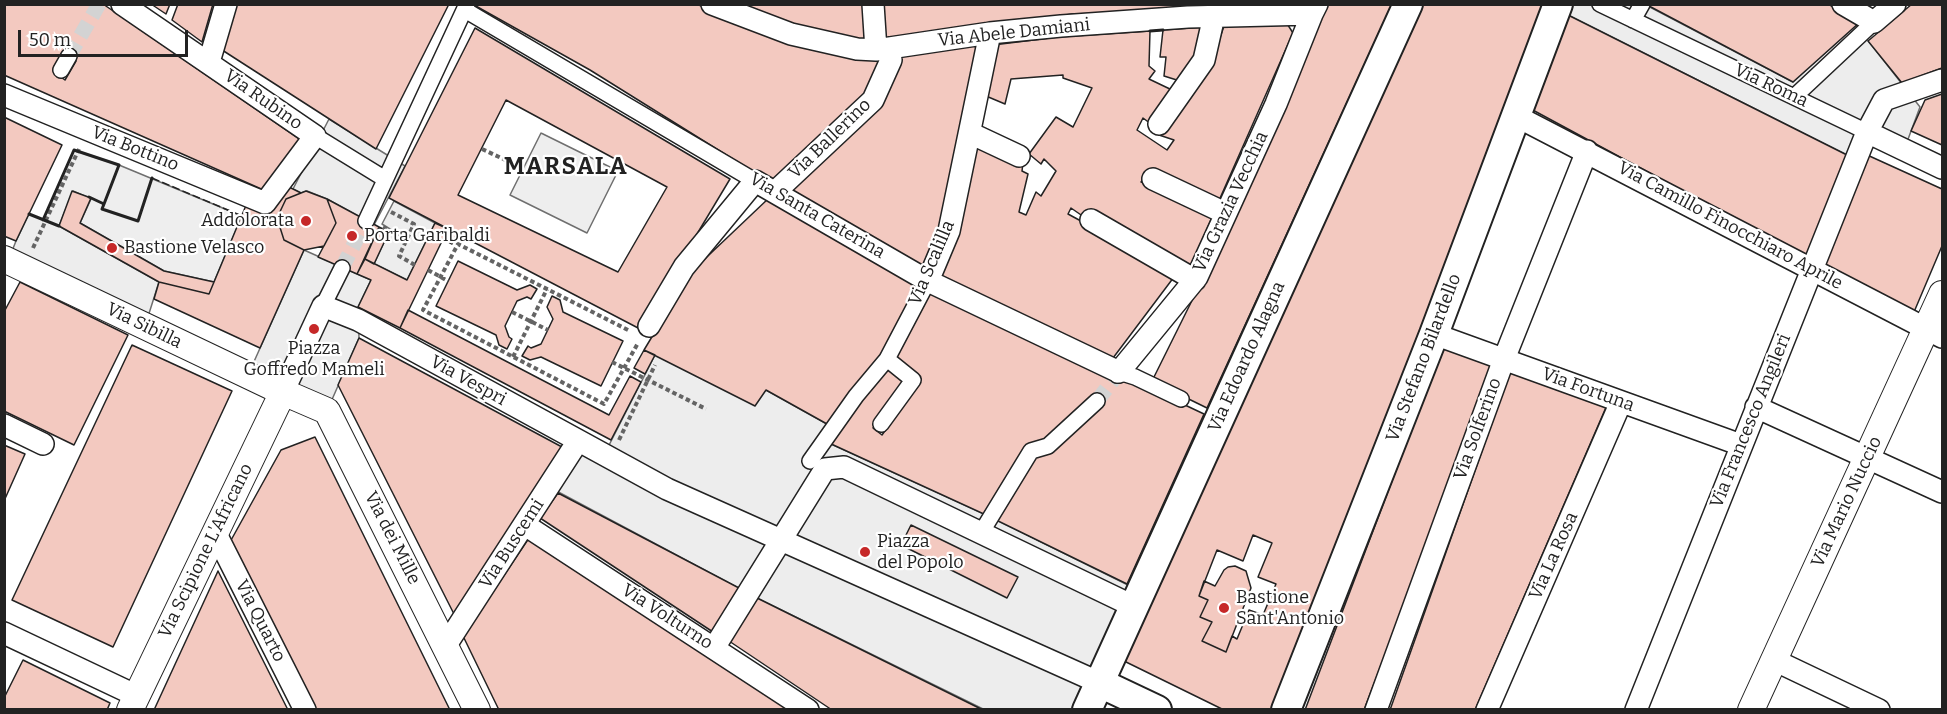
<!DOCTYPE html>
<style>
body{margin:0}
#map{position:relative;width:1947px;height:714px;overflow:hidden;background:#fff;font-family:Bitter,serif}
canvas{display:block}
.frame{position:absolute;inset:0;border:6px solid #222;pointer-events:none}
.scale{position:absolute;left:18px;top:30px;width:170px;height:27px;box-sizing:border-box;border:3px solid #222;border-top:0;padding-left:8px;font-size:18px;line-height:21px;white-space:nowrap;color:#222;-webkit-text-stroke:4px #fff;paint-order:stroke}
</style>
<div id="map">
<canvas width="1947" height="714"></canvas>
<div class="frame"></div>
<div class="scale">50 m</div>
</div>
<script>
const c = document.querySelector('canvas').getContext('2d');
c.lineJoin = 'round';
function fillPath(path, color) { c.fillStyle = color; c.fill(path, 'evenodd'); }
const poly = rows => new Path2D(rows.map(r => 'M' + r).join(''));
function stroke(path, color, width, dash) { c.strokeStyle = color; c.lineWidth = width; c.lineCap = dash ? 'butt' : 'round'; c.setLineDash(dash || []); c.stroke(path); }
function drawText(font, color, halo, rows, align = 'center') {
  c.font = font + ' Bitter,serif'; c.lineWidth = 4.5; c.setLineDash([]); c.textBaseline = 'middle'; c.strokeStyle = halo; c.fillStyle = color; for (const [text, x, y, turn = 0] of rows) {
    c.save(); c.translate(x, y); c.rotate((+turn || 0) * Math.PI / 180); c.textAlign = isNaN(turn) ? turn : align; if (halo) c.strokeText(text, 0, 0); c.fillText(text, 0, 0); c.restore();
  }
}
const green = poly([
 [541,133,618,171,587,233,510,195,541,133],
 [74,150,119,165,242,216,214,282,164,271,80,223,91,199,73,191,59,226,43,220,74,150]
]);
const parking = poly([
 [1543,5,1646,5,1793,82,1856,25,1920,107,1904,150,1860,129,1847,155,1566,14,1543,5],
 [329,119,405,166,374,225,327,199,307,191,301,193,293,189,329,119],
 [394,201,435,223,407,280,374,264,390,229,382,224,394,201],
 [29,214,59,226,159,282,145,326,8,261,16,241,29,214],
 [304,250,371,280,358,307,359,338,327,411,248,375,304,250],
 [655,355,766,390,827,424,829,443,991,517,1140,591,1087,709,983,709,755,597,549,487,578,441,604,455,655,355]
]);
const building = poly([
 [4,4,103,4,302,141,268,192,4,75,4,4],
 [65,54,76,61,65,80,55,73,65,54],
 [151,4,170,4,166,14,151,4],
 [178,4,213,4,202,42,172,20,178,4],
 [232,4,449,4,376,149,219,48,232,4],
 [696,4,788,38,885,61,867,95,776,186,590,70,474,5,696,4],
 [729,4,865,4,867,41,798,30,729,4],
 [880,4,1298,4,1295,7,1072,14,882,43,880,4],
 [1327,4,1392,4,1207,408,1152,381,1229,226,1327,4],
 [1423,4,1543,4,1278,710,1224,710,1124,661,1423,4],
 [1253,535,1272,543,1258,577,1276,584,1263,615,1249,610,1237,639,1232,636,1226,652,1202,641,1212,622,1200,617,1208,600,1199,596,1217,550,1243,561,1253,535],
 [1650,4,1828,4,1860,22,1793,82,1649,6,1650,4],
 [1912,4,1942,4,1942,68,1902,83,1868,41,1912,4],
 [1566,14,1847,155,1807,258,1529,108,1566,14],
 [1286,22,1293,33,1217,205,1151,171,1141,182,1157,186,1214,213,1188,272,1084,217,1071,208,1068,214,1177,273,1110,362,933,278,973,140,1023,163,1022,171,1028,174,1019,212,1026,215,1036,192,1041,196,1056,171,1044,159,1041,164,1029,154,1056,117,1073,127,1092,88,1063,78,1063,75,1011,79,1005,104,986,96,993,45,1058,37,1150,31,1149,66,1155,71,1149,79,1172,90,1151,124,1143,118,1137,130,1167,150,1174,140,1159,135,1213,58,1224,26,1286,22],
 [1204,27,1200,49,1180,81,1164,76,1166,57,1160,57,1163,30,1204,27],
 [475,28,730,179,640,329,389,198,475,28],
 [506,100,667,187,618,272,458,195,506,100],
 [981,42,943,225,925,272,784,190,902,51,981,42],
 [1942,94,1942,145,1911,131,1925,100,1942,94],
 [4,117,62,145,16,241,4,236,4,117],
 [1865,154,1942,189,1942,246,1914,312,1822,263,1865,154],
 [287,186,301,193,286,199,277,218,284,240,304,250,260,348,154,299,159,282,209,294,247,203,287,186],
 [72,191,91,198,80,223,164,271,214,282,209,294,159,282,59,226,72,191],
 [306,191,327,199,336,223,324,246,304,250,284,240,277,218,286,199,306,191],
 [770,197,920,283,882,354,827,424,766,390,755,406,644,350,691,272,770,197],
 [327,199,379,227,357,274,318,257,336,223,327,199],
 [435,223,457,233,452,244,443,239,400,328,358,307,371,280,357,274,365,259,407,280,435,223],
 [379,227,389,232,374,264,365,259,379,227],
 [458,261,517,290,530,285,537,289,531,299,527,297,517,301,505,326,509,337,512,339,507,349,499,345,496,335,436,306,458,261],
 [20,282,128,335,74,445,4,411,4,312,20,282],
 [931,285,1204,414,1127,584,994,519,1036,452,1045,455,1101,404,1027,451,986,515,829,443,887,367,905,382,873,428,882,435,921,379,892,361,931,285],
 [552,296,560,300,563,312,623,341,601,386,541,357,530,360,522,356,528,346,531,348,541,344,553,319,547,307,552,296],
 [408,310,609,415,630,376,641,382,611,440,400,328,408,310],
 [359,338,562,447,456,618,338,385,359,338],
 [1444,344,1496,364,1364,710,1305,710,1444,344],
 [132,345,232,391,113,647,12,600,132,345],
 [644,350,655,355,645,374,634,368,644,350],
 [1511,369,1607,405,1475,710,1390,710,1511,369],
 [315,437,450,710,315,710,230,542,281,450,315,437],
 [4,445,25,454,4,501,4,445],
 [558,493,739,588,713,632,540,518,558,493],
 [911,525,1018,577,1007,598,901,545,911,525],
 [529,538,790,710,499,710,463,636,529,538],
 [1235,566,1246,571,1251,588,1226,652,1202,641,1212,622,1200,617,1208,600,1199,596,1204,581,1215,586,1224,570,1228,567,1235,566],
 [218,571,288,710,154,710,218,571],
 [755,597,983,710,832,710,729,641,755,597],
 [23,660,110,703,107,710,4,710,4,698,23,660]
]);
const pedestrianTunnel = poly([
 [69,56,99,4],
 [342,268,366,221],
 [1097,401,1117,375]
]);
const path = poly([
 [482,149,514,164],
 [391,212,414,224,399,256,415,265],
 [383,227,407,239],
 [33,248,79,149],
 [428,270,448,281],
 [512,312,548,330],
 [628,330,458,244,423,310,604,404,638,343],
 [513,357,547,289],
 [612,362,706,409],
 [619,440,655,365]
]);
const pedestrian = poly([
 [1600,4,1867,132],
 [465,10,755,181],
 [1633,20,1642,4],
 [61,70,69,56],
 [1794,97,1874,22],
 [315,136,385,179],
 [366,221,467,4],
 [323,306,342,268],
 [1117,375,1119,372,1135,377,1181,399],
 [881,424,913,380,887,359],
 [810,461,856,396,887,359,928,281],
 [981,533,1031,451,1048,446,1097,401]
]);
const minor = poly([
 [712,4,791,34,857,49,876,50,990,33,1061,26,1188,17,1312,14,1317,4],
 [873,4,876,50],
 [1843,4,1874,22,1895,4],
 [209,62,226,4],
 [4,95,265,203,315,136,122,4],
 [1516,116,1942,337],
 [1159,124,1204,60,1214,16],
 [1867,132,1942,168],
 [970,133,1019,156],
 [1153,179,1225,213],
 [775,192,873,100,891,60,889,48],
 [1091,220,1195,280],
 [928,281,949,231,990,33],
 [649,326,684,267,755,181,928,281,1119,372,1197,277,1276,104,1312,14],
 [1434,334,1741,445],
 [283,392,323,306,358,320,667,489,781,540,825,469,844,467,1133,606],
 [1756,407,1942,492],
 [4,425,43,444],
 [525,525,808,710],
 [215,532,305,710],
 [4,633,137,696],
 [446,645,578,441],
 [714,648,781,540,1100,683],
 [1774,660,1879,710],
 [1376,710,1504,359,1587,151],
 [1487,710,1621,402],
 [1636,710,1867,132,1884,100,1942,80]
]);
const tertiary = poly([
 [4,259,283,392,327,411,477,710],
 [130,710,283,392],
 [1751,710,1942,294]
]);
const secondary = poly([
 [1100,683,1157,710],
 [1087,710,1408,4],
 [1286,710,1434,334,1558,4]
]);
const fence = poly([
 [152,178,242,216]
]);
const wall = poly([
 [1150,31,1163,30],
 [89,197,104,204,102,209,138,221,152,178],
 [29,214,59,226],
 [43,220,74,150,119,165,104,204]
]);
const markers = [
 [306,221,6,"#c62828"],
 [352,236,6,"#c62828"],
 [112,248,6,"#c62828"],
 [314,329,6,"#c62828"],
 [865,552,6,"#c62828"],
 [1224,608,6,"#c62828"]
];
const streetNames = [
 ["Via Abele Damiani",1014,33,-6],
 ["Via Roma",1771,86,25],
 ["Via Rubino",263,100,35],
 ["Via Ballerino",830,139,-44],
 ["Via Bottino",135,149,22],
 ["Via Grazia Vecchia",1231,202,-65],
 ["Via Santa Caterina",817,216,30],
 ["Via Camillo Finocchiaro Aprile",1730,226,28],
 ["Via Scalilla",932,263,-67],
 ["Via Sibilla",144,326,26],
 ["Via Edoardo Alagna",1247,357,-66],
 ["Via Stefano Bilardello",1424,358,-69],
 ["Via Vespri",468,381,29],
 ["Via Fortuna",1588,390,20],
 ["Via Francesco Angileri",1751,421,-68],
 ["Via Solferino",1478,429,-70],
 ["Via Mario Nuccio",1847,502,-65],
 ["Via dei Mille",392,538,63],
 ["Via Buscemi",512,544,-57],
 ["Via Scipione L'Africano",206,551,-64],
 ["Via La Rosa",1554,556,-66],
 ["Via Volturno",667,617,33],
 ["Via Quarto",260,621,63]
];
const poiNames = [
 ["Addolorata",294,221,"right"],
 ["Porta Garibaldi",364,236],
 ["Bastione Velasco",124,248],
 ["Piazza",314,349,"center"],
 ["Goffredo Mameli",314,370,"center"],
 ["Piazza",877,542],
 ["del Popolo",877,563],
 ["Bastione",1236,598],
 ["Sant'Antonio",1236,619]
];
const districtNames = [
 ["MARSALA",566,167]
];
fillPath(green, '#eee');
stroke(green, '#6f6f6f', 1.5);
fillPath(parking, '#ededed');
stroke(parking, '#6f6f6f', 1.5);
fillPath(building, '#f3c9c0');
stroke(building, '#222', 1.5);
stroke(pedestrianTunnel, '#d3d3d3', 15, [15, 8]);
stroke(pedestrian, '#222', 18);
stroke(minor, '#222', 24);
stroke(tertiary, '#222', 28);
stroke(secondary, '#222', 32);
stroke(path, '#646464', 4, [4.5, 3]);
stroke(pedestrian, '#fff', 15);
stroke(minor, '#fff', 21);
stroke(tertiary, '#fff', 26);
stroke(secondary, '#fff', 28);
stroke(fence, '#222', 1.5, [8, 3]);
stroke(wall, '#222', 3);
for (const [x, y, r, color] of markers) { const dot = new Path2D(); dot.arc(x, y, r, 0, 2 * Math.PI); c.fillStyle = color; c.fill(dot); stroke(dot, '#fff', 2); }
drawText('18px', '#222', '#fff', streetNames);
drawText('18px', '#222', '#fff', poiNames, 'left');
c.letterSpacing = '1.5px';
drawText('bold 24px', '#222', '#fff', districtNames);
c.letterSpacing = '0px';
</script>
